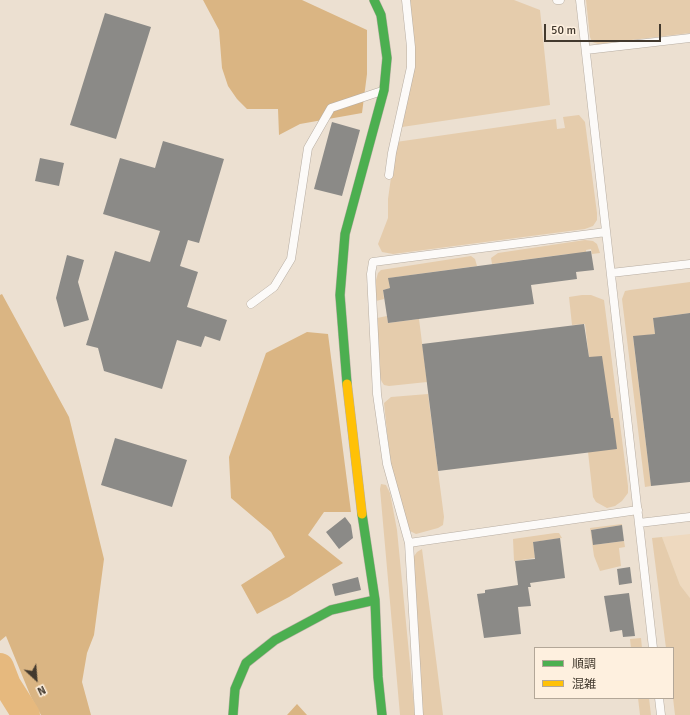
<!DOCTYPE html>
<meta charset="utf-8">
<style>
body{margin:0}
#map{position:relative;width:690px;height:715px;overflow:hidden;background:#ece0d1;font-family:Signika,"Noto Sans JP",sans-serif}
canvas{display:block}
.legend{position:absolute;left:534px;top:647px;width:140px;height:52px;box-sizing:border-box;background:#fef0df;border:1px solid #b3a798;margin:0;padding:5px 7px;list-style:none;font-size:12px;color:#42392e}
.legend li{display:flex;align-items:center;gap:8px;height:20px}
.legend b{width:20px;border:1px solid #b3a798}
.north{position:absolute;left:16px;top:659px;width:40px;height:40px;-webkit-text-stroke:3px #fef0df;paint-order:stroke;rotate:154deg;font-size:11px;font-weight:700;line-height:16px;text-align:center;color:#42392e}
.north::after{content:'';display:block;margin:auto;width:14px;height:18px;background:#42392e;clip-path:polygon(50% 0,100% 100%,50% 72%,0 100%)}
.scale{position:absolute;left:544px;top:24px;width:117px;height:18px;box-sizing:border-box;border:2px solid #42392e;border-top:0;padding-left:5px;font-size:12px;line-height:14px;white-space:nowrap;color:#42392e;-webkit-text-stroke:3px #fef0df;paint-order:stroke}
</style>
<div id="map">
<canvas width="690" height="715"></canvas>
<ul class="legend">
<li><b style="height:5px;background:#4caf50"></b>順調</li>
<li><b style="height:5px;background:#ffc107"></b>混雑</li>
</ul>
<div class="north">N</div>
<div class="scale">50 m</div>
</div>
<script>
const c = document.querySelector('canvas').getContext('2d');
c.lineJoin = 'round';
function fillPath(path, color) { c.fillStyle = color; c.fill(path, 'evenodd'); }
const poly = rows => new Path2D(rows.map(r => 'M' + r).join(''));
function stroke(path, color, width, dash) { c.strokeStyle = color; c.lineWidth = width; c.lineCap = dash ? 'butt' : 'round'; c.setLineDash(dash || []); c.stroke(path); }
const built = poly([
 [690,534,690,598,680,585,662,537]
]);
const green = poly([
 [410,0,514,0,540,10,550,105,402,127,413,71],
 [586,0,690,0,690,33,598,44,592,42,590,37],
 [579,115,585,122,597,213,597,220,593,226,585,229,393,254,382,252,378,244,388,218,388,199,396,142,556,119,557,129,565,128,563,117],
 [585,240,593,241,597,244,600,253,592,254,591,249,586,250,587,263,568,254,492,264,491,258,498,253],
 [471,256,475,259,477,266,389,278,390,288,383,290,384,299,376,301,376,280,378,273,381,270],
 [690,282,690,313,653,318,655,334,633,337,651,486,645,487,622,299,625,291,630,290],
 [582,295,591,295,604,300,628,486,628,493,622,501,615,506,607,508,596,502,593,497,588,452,600,450,585,324,572,325,569,297],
 [387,316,388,323,419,319,427,382,389,386,384,385,382,382,380,378,377,318],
 [428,394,444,517,443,525,438,528,416,534,410,531,407,526,390,461,384,403,391,397],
 [381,484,386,485,390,493,397,530,415,715,400,715,380,489],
 [622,524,622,525,591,530,593,545,624,541,625,547,619,548,621,566,600,571,594,556,590,528],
 [555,533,559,533,562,538,533,542,535,558,514,561,513,539],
 [662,537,680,585,690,598,690,715,675,715,673,698,673,648,666,648,652,538],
 [422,549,437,667,443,715,422,715,412,559,417,552],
 [641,638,642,648,631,648,630,639],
 [638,698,649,698,651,715,640,715]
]);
const forest = poly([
 [203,0,302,0,367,30,367,74,362,113,300,124,279,135,278,109,247,109,237,99,228,86,222,68,219,30],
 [2,294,69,417,104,559,94,635,87,653,82,682,91,715,41,715,31,697,6,636,0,641,0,295],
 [307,332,328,334,351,512,324,512,308,535,343,563,289,597,257,614,241,585,285,557,271,532,231,498,229,457,266,353],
 [297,704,307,715,287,715]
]);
const river = poly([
 [0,667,7,685,26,715]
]);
const building = poly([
 [105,13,151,27,116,139,70,125],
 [332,122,360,130,342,196,314,189],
 [163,141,224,159,199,243,188,240,180,266,198,272,187,307,227,320,220,341,205,336,201,347,177,340,162,389,104,371,98,348,86,345,115,251,150,262,160,231,103,214,120,158,155,168],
 [40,158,64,163,59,186,35,181],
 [591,251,594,270,576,272,577,279,531,285,534,304,388,323,383,290,390,288,388,278],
 [67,255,84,260,78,282,89,320,64,327,56,298],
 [690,313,690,482,651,486,633,336,655,334,653,318],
 [584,324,589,357,602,356,611,418,613,418,617,449,438,471,422,344],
 [115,438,187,460,172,507,101,485],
 [345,517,351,525,353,538,339,549,326,532],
 [622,525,624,541,593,545,591,530],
 [560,538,565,578,530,583,531,587,528,587,531,606,518,607,521,634,484,638,477,594,485,593,485,590,518,585,515,561,535,559,533,542],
 [630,567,632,583,619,585,617,569],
 [358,577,361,590,335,596,332,584],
 [629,593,635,636,623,637,622,630,610,632,604,596]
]);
const lane = poly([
 [557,0,560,0],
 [580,0,653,648],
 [586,50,690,38],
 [389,175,392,153,411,67,411,47,406,0],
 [606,232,373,262,371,274,377,394,387,464,409,543,638,510],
 [611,273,690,264],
 [251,304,274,287,291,259,308,148,331,108,382,91],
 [639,523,690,517],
 [409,543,419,715],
 [659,698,661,715]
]);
const fast = poly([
 [347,384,340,295,345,234,384,90,387,58,381,15,374,0],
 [362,514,375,600,378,677,382,715],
 [233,715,235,689,246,663,275,640,331,610,375,600]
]);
const slow = poly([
 [347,384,362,514]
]);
fillPath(built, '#eed9bf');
fillPath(green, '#e5ccac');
fillPath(forest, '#dab583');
stroke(river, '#e6b97e', 28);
fillPath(building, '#8b8a87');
stroke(lane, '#b7ada2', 9);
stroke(fast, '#b7ada2', 10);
stroke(slow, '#b7ada2', 10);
stroke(lane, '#fcfaf8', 8);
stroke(fast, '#4caf50', 9);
stroke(slow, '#ffc107', 9);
</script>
